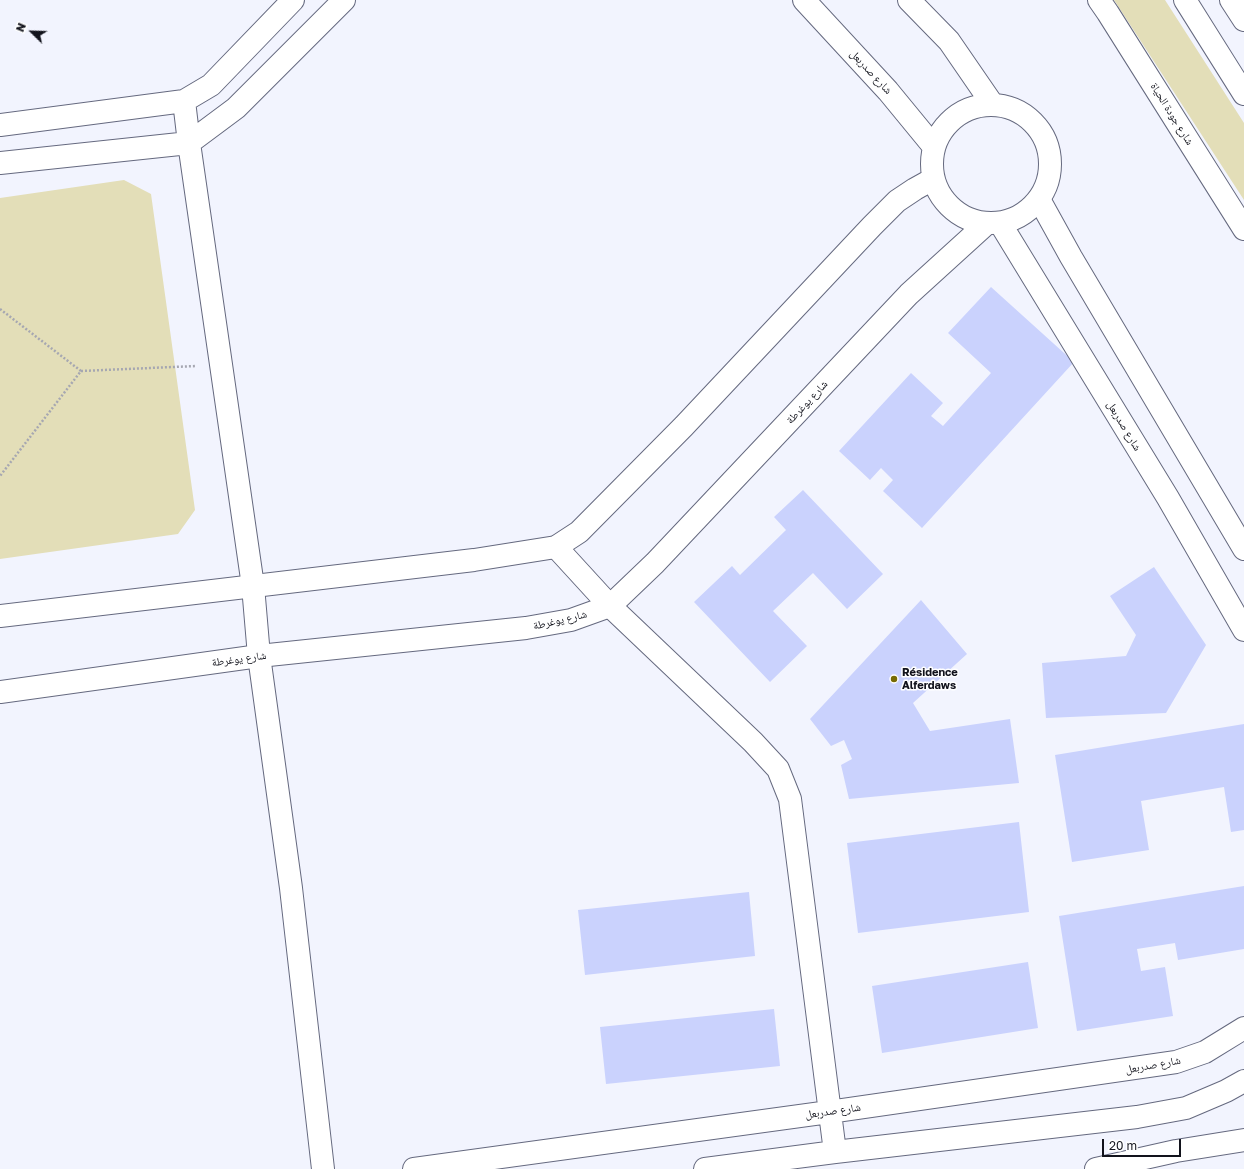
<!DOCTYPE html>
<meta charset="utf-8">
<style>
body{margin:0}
#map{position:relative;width:1244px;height:1169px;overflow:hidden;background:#f2f4fe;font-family:"Golos Text",sans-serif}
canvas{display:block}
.north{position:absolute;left:12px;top:12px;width:40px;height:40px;-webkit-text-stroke:3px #fff;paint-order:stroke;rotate:293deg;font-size:11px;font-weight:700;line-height:16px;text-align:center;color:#12131c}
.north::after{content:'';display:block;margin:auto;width:14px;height:18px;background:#12131c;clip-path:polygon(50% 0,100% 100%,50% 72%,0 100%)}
.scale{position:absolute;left:1102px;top:1139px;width:79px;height:18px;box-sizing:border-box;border:2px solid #12131c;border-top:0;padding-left:5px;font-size:12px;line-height:14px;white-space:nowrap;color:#12131c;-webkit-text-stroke:3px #fff;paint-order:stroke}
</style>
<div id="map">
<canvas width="1244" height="1169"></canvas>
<div class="north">N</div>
<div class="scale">20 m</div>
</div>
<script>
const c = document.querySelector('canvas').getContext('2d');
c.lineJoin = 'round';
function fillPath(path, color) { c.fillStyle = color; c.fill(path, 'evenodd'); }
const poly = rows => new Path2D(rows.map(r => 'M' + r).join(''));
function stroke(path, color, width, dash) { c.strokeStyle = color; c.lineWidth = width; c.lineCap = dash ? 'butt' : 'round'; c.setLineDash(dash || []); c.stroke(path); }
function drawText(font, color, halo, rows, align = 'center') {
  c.font = font + ' "Golos Text","Noto Naskh Arabic",sans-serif'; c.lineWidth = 3; c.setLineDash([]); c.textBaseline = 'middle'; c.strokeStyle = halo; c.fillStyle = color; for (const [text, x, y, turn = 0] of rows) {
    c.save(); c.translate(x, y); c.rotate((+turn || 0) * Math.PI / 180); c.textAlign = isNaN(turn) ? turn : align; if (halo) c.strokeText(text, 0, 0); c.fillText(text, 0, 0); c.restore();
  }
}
const green = poly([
 [1114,0,1165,0,1244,123,1244,200],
 [124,180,151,194,195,510,178,534,0,559,0,198]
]);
const building = poly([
 [991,287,1074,362,922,528,883,491,893,480,881,468,870,480,839,451,911,373,943,403,931,416,943,426,991,373,948,333],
 [803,490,883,574,847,609,813,573,773,611,807,646,770,682,694,602,732,566,740,575,786,530,774,517],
 [1154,567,1206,645,1166,713,1046,718,1042,663,1126,656,1136,635,1110,596],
 [921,600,967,654,913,703,930,731,1010,719,1019,783,849,799,841,765,852,759,844,740,831,746,810,719],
 [1244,724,1244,830,1231,832,1224,787,1141,801,1149,850,1072,862,1055,755],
 [1019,822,1029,912,858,933,847,843],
 [1244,886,1244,949,1178,960,1175,943,1137,949,1141,971,1165,967,1173,1016,1077,1031,1059,916],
 [749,892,755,956,585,975,578,910],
 [1028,962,1038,1028,882,1053,872,986],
 [774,1009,780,1066,606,1084,600,1027]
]);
const path = poly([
 [0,309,81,371,0,476],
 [81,371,196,366]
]);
const minor = poly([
 [184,101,189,143,253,586,259,656,291,888,323,1169],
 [0,125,184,101,211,85,293,0],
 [0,163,189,143,236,108,344,0],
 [1040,201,1071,257,1244,549],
 [1000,223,1168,498,1244,630],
 [556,547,610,606,753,742,778,769,790,799,835,1152],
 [414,1169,829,1112,1176,1062,1205,1052,1244,1028],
 [705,1169,835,1152,1137,1117,1186,1108,1226,1091,1244,1081],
 [1096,1169,1176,1151,1244,1140]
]);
const tertiary = poly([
 [804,0,888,91,934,147],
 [909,0,949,41,993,105],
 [1231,0,1244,20],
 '932 164a59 59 0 1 1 118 0a59 59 0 1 1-118 0Z',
 [0,616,474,560,556,547,579,532,684,426,872,226,897,201,915,189,933,179],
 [0,692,259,656,526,628,571,620,610,606,655,563,909,294,986,224]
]);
const trunk = poly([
 [1099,0,1108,13,1244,229],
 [1185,0,1244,94]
]);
const markers = [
 [894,679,4,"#776b03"]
];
const streetNames = [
 ["شارع صدربعل",871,72,47],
 ["شارع جودة الحياة",1172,114,58],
 ["شارع يوغرطة",807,402,-47],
 ["شارع صدربعل",1124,426,59],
 ["شارع يوغرطة",560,620,-13],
 ["شارع يوغرطة",239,659,-8],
 ["شارع صدربعل",1153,1065,-10],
 ["شارع صدربعل",833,1111,-8]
];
const poiNames = [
 ["Résidence",902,673],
 ["Alferdaws",902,686]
];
fillPath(green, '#e3deb8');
fillPath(building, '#cad2fd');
stroke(minor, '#65697f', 24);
stroke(tertiary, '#65697f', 24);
stroke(trunk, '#65697f', 24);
stroke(path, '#a6a7b1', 2.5, [2, 2]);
stroke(minor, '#fff', 22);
stroke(tertiary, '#fff', 22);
stroke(trunk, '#fff', 22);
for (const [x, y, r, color] of markers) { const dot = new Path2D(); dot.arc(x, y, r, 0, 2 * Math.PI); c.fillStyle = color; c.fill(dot); stroke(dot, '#fff', 1.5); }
drawText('11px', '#12131c', '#fff', streetNames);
drawText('bold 11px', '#12131c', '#fff', poiNames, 'left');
</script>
